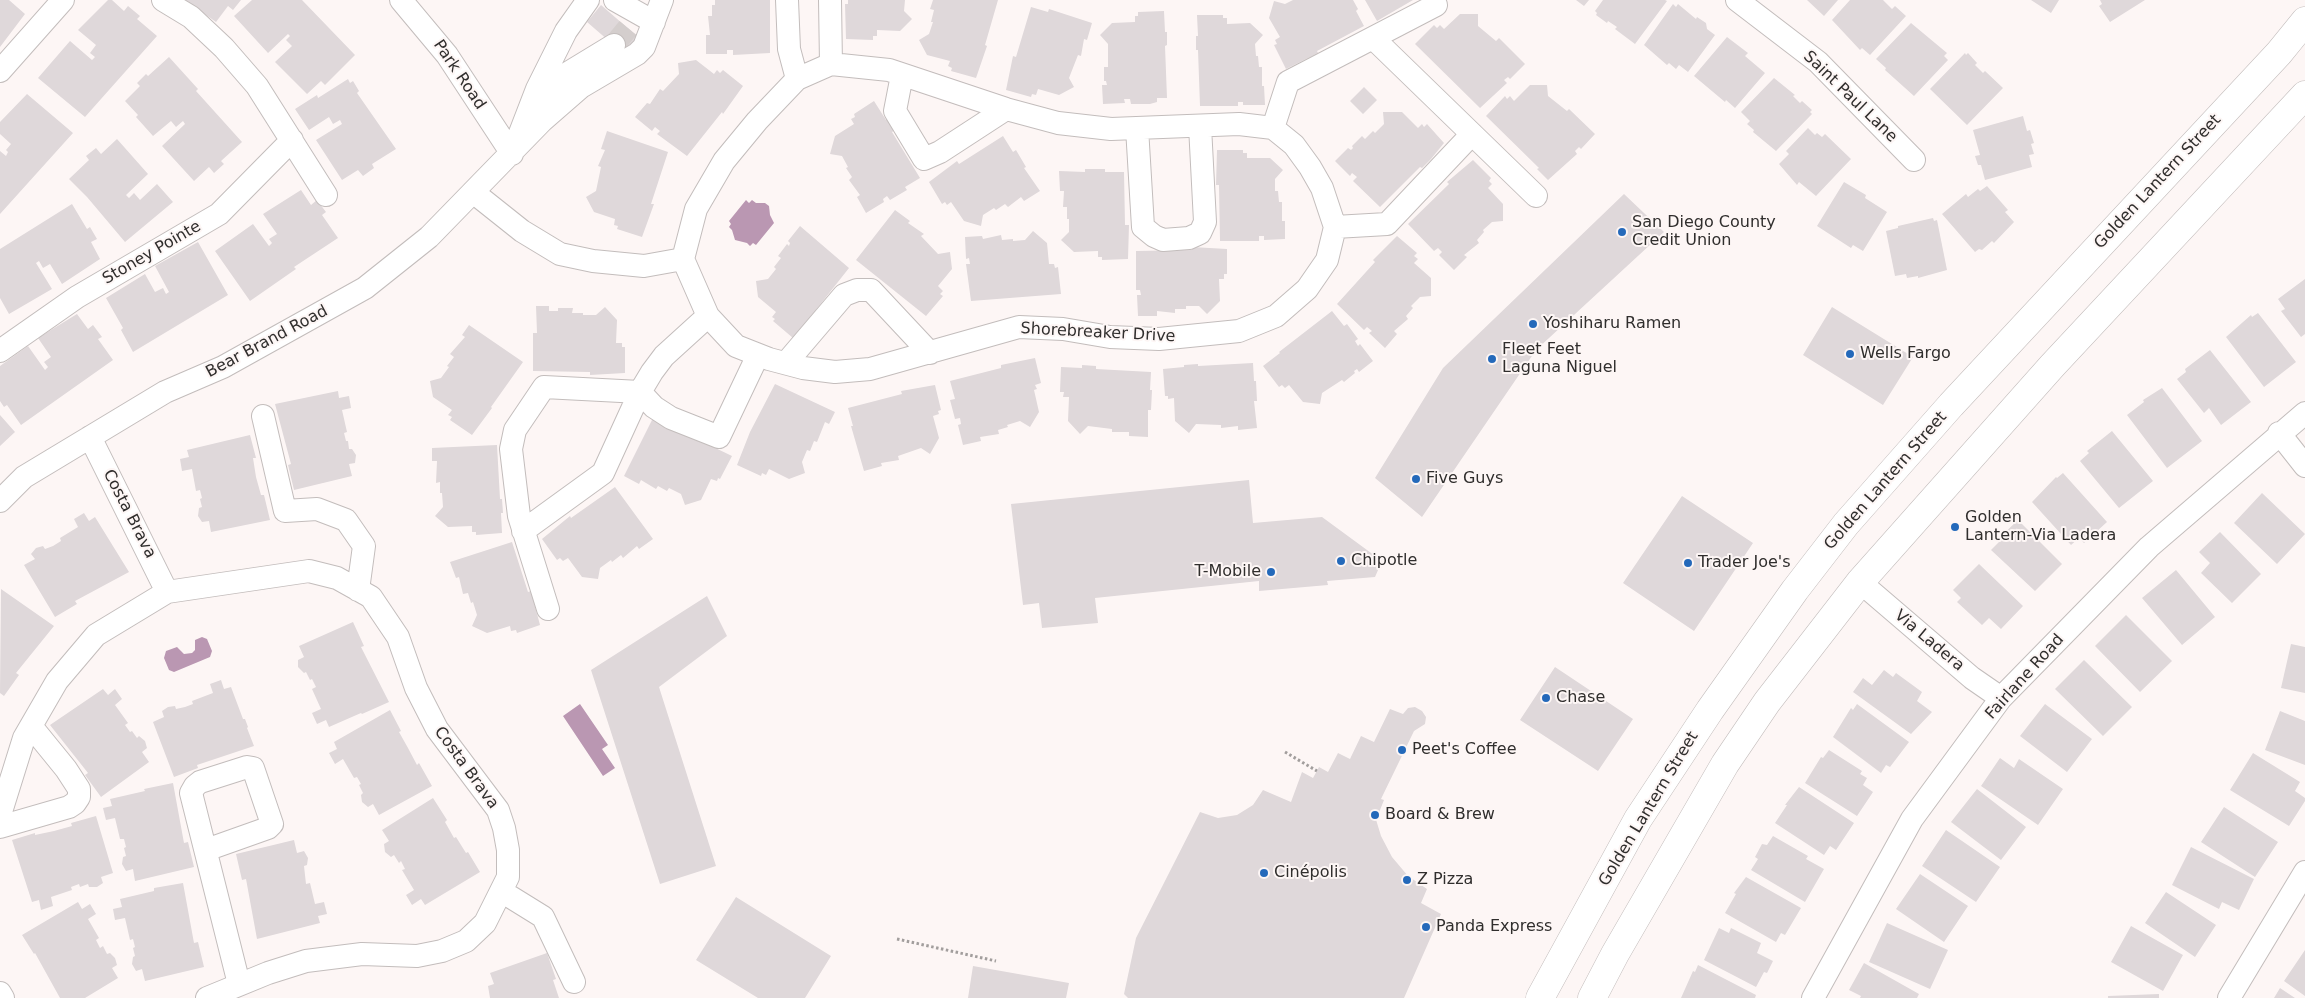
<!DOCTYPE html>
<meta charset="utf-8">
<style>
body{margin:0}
canvas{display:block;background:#fdf6f5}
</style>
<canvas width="2305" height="998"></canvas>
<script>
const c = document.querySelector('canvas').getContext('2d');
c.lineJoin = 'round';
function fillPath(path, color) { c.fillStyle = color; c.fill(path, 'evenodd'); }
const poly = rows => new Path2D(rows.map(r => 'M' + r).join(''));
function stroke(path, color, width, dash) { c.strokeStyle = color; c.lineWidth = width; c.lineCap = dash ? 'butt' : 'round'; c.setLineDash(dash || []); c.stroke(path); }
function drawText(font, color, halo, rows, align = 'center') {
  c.font = font + ' "DejaVu Sans",sans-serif'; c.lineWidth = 4; c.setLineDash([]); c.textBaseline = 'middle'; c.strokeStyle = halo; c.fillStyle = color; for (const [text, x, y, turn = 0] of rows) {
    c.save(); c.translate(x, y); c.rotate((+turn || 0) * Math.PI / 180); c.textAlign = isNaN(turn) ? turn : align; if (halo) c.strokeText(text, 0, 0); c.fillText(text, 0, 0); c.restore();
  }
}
const water = poly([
 [746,200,749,203,752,200,756,203,765,203,769,206,770,215,774,223,756,245,753,243,750,246,747,243,735,240,732,230,729,227,731,224,729,221],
 [202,637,207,639,212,651,210,657,174,672,169,670,164,658,166,651,177,647,184,654,192,653,195,650,195,640],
 [580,704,608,745,602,749,615,768,603,776,563,716]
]);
const building = poly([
 [0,0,9,0,25,14,0,47],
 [108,0,112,0,124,11,128,6,140,16,137,19,157,36,85,117,38,78,70,41,92,60,95,57,90,53,96,45,78,30],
 [185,0,241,0,233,10,228,6,216,22],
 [252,0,302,0,355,55,325,85,321,81,307,94,275,62,292,46,286,40,290,36,288,34,268,53,234,16],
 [715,0,770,0,770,53,733,55,733,50,727,50,727,54,706,54,706,35,710,35,708,16,712,16,712,5,715,5],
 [848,0,905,0,904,11,912,19,900,31,877,30,877,36,873,36,873,40,846,39,845,4,848,4],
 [933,0,998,0,985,45,987,46,976,78,951,71,952,68,948,66,950,61,927,55,919,40,929,34,933,22,931,22,934,10,930,9],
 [1293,0,1353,0,1358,9,1356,11,1364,26,1317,51,1318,53,1286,69,1274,45,1277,44,1275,40,1280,37,1269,18,1274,1,1285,4],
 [1365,0,1413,0,1377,21],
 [1576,0,1589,0,1584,6],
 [1603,0,1665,0,1667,1,1635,44,1615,29,1617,27,1608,21,1607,23,1596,15,1597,13,1595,11],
 [1807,0,1838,0,1824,16],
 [1850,0,1883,0,1892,9,1895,6,1906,16,1870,55,1862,48,1860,50,1832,20],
 [2031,0,2059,0,2051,13],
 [2100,0,2145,0,2110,22,2099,6,2102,4],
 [1673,4,1676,7,1678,4,1696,19,1697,17,1706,23,1707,29,1715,35,1688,72,1679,65,1676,69,1669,63,1667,65,1644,45],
 [601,5,638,37,624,54,587,22],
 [1031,7,1048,12,1049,9,1092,23,1087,40,1084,39,1081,56,1078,55,1069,78,1074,87,1059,95,1038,89,1036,95,1032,94,1031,97,1006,90,1013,56,1016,57],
 [1164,11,1165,32,1167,32,1167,45,1165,46,1167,98,1157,98,1157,102,1150,104,1131,104,1130,99,1124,99,1125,103,1103,104,1102,85,1107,85,1106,81,1104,81,1104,67,1108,67,1108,44,1100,35,1112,23,1135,22,1135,16,1138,16,1138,12],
 [1460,14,1478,14,1478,26,1496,41,1499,38,1525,64,1510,79,1508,77,1504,80,1507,83,1480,108,1415,44,1434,25,1437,28,1440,25,1444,29],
 [1197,15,1223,15,1223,18,1227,18,1227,24,1250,23,1263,35,1255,44,1256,56,1258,56,1259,67,1262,67,1262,86,1264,86,1265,105,1243,105,1243,102,1238,102,1238,106,1200,106,1198,50,1196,50,1196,36,1198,36],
 [1911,23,1947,53,1944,56,1948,60,1914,96,1885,70,1886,68,1876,59],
 [1727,37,1748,53,1745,56,1765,73,1735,108,1726,100,1725,102,1694,76],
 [1965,53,1966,55,1968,53,1977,63,1975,65,1983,73,1985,71,2003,88,1967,125,1930,89],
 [169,57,198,89,196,91,242,142,221,161,224,164,214,173,209,167,194,181,162,146,185,124,183,121,176,127,171,121,153,136,136,117,138,115,125,101,140,86,137,83,146,74,148,76],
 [696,60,714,74,717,70,720,73,723,70,743,86,723,114,722,112,687,156,657,134,660,131,655,127,652,131,635,117,647,103,650,104,660,89,663,91,679,74,678,63],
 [1774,78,1795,95,1793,96,1800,103,1802,101,1812,110,1810,112,1812,114,1776,151,1753,132,1754,130,1747,124,1750,121,1741,112],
 [348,79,350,83,353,81,359,91,357,93,396,149,372,164,374,168,363,176,358,170,342,180,316,140,342,124,340,120,333,124,329,117,309,130,295,109,317,95,318,98],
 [1530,85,1547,85,1548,96,1567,111,1569,109,1595,134,1581,149,1579,147,1575,151,1577,154,1548,180,1537,169,1539,168,1486,116,1505,96,1507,99,1510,96,1514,101],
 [1364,87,1377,100,1363,114,1350,101],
 [27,94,73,133,0,214,0,151,6,156,8,152,6,150,11,144,0,134,0,122],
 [874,101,886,120,888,118,895,130,892,132,920,178,905,187,907,190,890,200,887,196,883,199,884,202,866,213,857,197,860,195,849,180,852,177,846,168,848,167,842,156,830,154,835,136,854,124,851,119,855,117,854,114],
 [1383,112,1402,112,1418,128,1422,124,1424,127,1427,124,1444,143,1431,159,1422,168,1420,167,1380,207,1353,181,1357,177,1352,173,1350,176,1335,161,1348,148,1351,150,1353,148,1352,146,1362,136,1365,139,1373,131,1375,133,1384,124],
 [2023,116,2027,131,2030,130,2034,143,2031,144,2034,154,2029,155,2032,167,1985,180,1981,165,1978,165,1975,156,1980,155,1973,130],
 [1808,128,1815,135,1817,133,1822,137,1825,134,1851,159,1816,196,1799,182,1797,185,1779,164,1789,154,1786,151],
 [607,131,668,152,651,204,654,204,642,237,617,229,618,226,614,225,615,219,594,212,586,197,596,191,601,167,598,166,605,150,601,149],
 [1003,136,1013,152,1016,150,1026,167,1024,168,1040,191,1024,201,1021,197,1008,207,1005,204,996,210,994,208,983,215,981,226,964,221,951,202,947,205,945,202,942,204,929,182,957,161,959,164],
 [117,139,148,174,126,195,129,198,134,193,140,200,157,184,173,202,125,242,87,197,69,179,89,160,86,156,96,148,101,154],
 [1217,150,1243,150,1243,153,1247,153,1247,158,1270,158,1283,170,1275,179,1275,191,1278,191,1279,202,1282,202,1282,221,1285,221,1285,239,1264,240,1264,236,1259,236,1259,241,1220,241,1219,185,1216,185],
 [1473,160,1491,178,1489,181,1492,184,1488,188,1503,204,1503,221,1492,222,1483,230,1484,232,1477,240,1479,243,1464,255,1467,257,1454,270,1439,255,1442,252,1438,248,1434,251,1408,224,1449,184,1447,182],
 [1085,169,1105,169,1105,172,1124,172,1125,225,1129,225,1128,259,1102,260,1102,257,1098,257,1098,251,1074,252,1061,240,1069,232,1069,219,1067,219,1067,207,1063,207,1064,191,1060,191,1059,171,1085,172],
 [1844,182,1866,195,1865,198,1887,212,1863,251,1853,245,1851,248,1817,226],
 [1987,186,2008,210,2005,212,2014,222,1994,243,1992,241,1982,250,1979,249,1975,252,1942,214,1966,194,1968,197,1978,189,1980,191],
 [301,190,311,205,317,200,326,212,322,215,338,238,294,267,296,269,250,301,215,251,253,224,269,246,272,243,269,239,277,234,263,214],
 [1624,194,1664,232,1536,350,1422,517,1375,478,1443,368],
 [72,204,87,229,90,227,97,239,91,242,100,259,62,284,50,264,43,268,39,261,36,263,52,289,9,314,0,298,0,249],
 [895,210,910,221,908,223,924,234,921,236,938,254,950,252,952,269,938,286,943,291,940,294,943,296,926,316,856,260],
 [1933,218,1934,221,1937,220,1947,270,1918,278,1918,276,1907,278,1906,274,1895,276,1886,231,1898,228,1898,226],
 [800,226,849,268,815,311,816,312,793,338,773,321,775,319,772,317,776,312,758,297,756,281,768,279,776,269,774,267,781,258,778,256,787,244,789,246,790,243,788,241],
 [1033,231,1047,243,1049,264,1054,264,1055,268,1058,267,1061,294,971,301,966,264,970,264,969,258,966,259,965,237,982,236,983,239,1001,235,1002,240,1013,239,1013,241,1025,240],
 [1397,236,1417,253,1414,256,1418,259,1414,263,1431,278,1431,296,1420,297,1411,306,1413,308,1406,316,1408,319,1394,331,1397,334,1385,348,1369,333,1372,331,1367,327,1364,330,1337,304,1375,262,1373,260],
 [198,242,228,295,133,352,121,330,123,328,106,298,145,274,155,292,163,288,166,294,169,292,155,266],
 [1192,247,1227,249,1227,274,1224,274,1224,279,1219,279,1220,301,1207,314,1199,306,1186,306,1186,309,1175,309,1175,313,1157,311,1157,316,1138,316,1137,295,1141,295,1140,290,1136,290,1136,251,1192,250],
 [2305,279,2305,334,2301,337,2281,311,2285,309,2278,299],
 [536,306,549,306,549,311,558,311,558,308,573,308,572,313,583,313,583,315,596,315,605,307,617,320,616,343,622,343,622,347,625,347,625,373,590,375,590,372,533,371,533,333,537,333],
 [1832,307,1913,357,1883,405,1803,355],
 [1332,311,1344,326,1347,324,1358,339,1355,341,1358,346,1360,344,1373,361,1359,372,1357,369,1354,371,1355,373,1344,382,1342,380,1322,393,1320,404,1303,402,1289,385,1285,388,1282,385,1279,387,1263,366,1280,353,1279,352],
 [2258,313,2296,362,2264,387,2226,337,2251,315,2252,317],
 [77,314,88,329,93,325,102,337,98,339,113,360,21,425,7,405,4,407,0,401,0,366,28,346,45,370,48,367,44,362,51,357,38,338],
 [469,325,523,362,491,407,492,408,472,435,450,420,452,417,448,415,452,410,433,397,430,381,441,378,449,367,447,366,454,357,450,354,465,337,462,335],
 [2210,350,2251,402,2221,425,2209,408,2204,413,2177,379,2186,372,2185,369],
 [1035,358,1041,383,1035,385,1037,389,1034,390,1039,412,1030,427,1020,421,1007,425,1008,427,998,430,999,434,980,437,981,441,963,445,958,425,961,424,960,418,955,419,950,400,955,399,950,381,1001,368,1001,365],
 [1253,363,1254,381,1256,381,1257,401,1254,401,1257,428,1238,430,1238,426,1221,428,1221,425,1196,424,1189,433,1175,421,1174,398,1168,399,1168,396,1165,396,1163,369,1184,367,1184,365,1198,364,1198,366],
 [1082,365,1096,366,1096,369,1151,372,1150,390,1152,390,1151,410,1148,410,1148,437,1129,436,1129,432,1112,432,1112,429,1088,426,1080,434,1068,421,1069,397,1063,397,1064,392,1060,392,1061,367,1082,368],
 [775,384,835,412,829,424,825,422,817,442,814,441,810,451,807,450,802,462,805,473,789,479,769,469,766,475,762,473,761,476,737,465,750,432],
 [935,385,941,410,938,411,939,414,933,416,939,438,930,454,921,448,898,456,899,460,881,463,882,466,864,471,851,426,853,426,848,408,902,394,901,391],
 [2162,388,2202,441,2167,468,2127,415,2144,402,2143,400],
 [338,391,339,398,349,396,351,408,342,410,347,432,344,433,346,441,348,441,349,449,352,449,356,455,355,463,349,464,352,476,294,490,288,465,291,464,275,404],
 [0,415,15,432,0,446],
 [653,418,732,456,720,479,718,478,717,481,711,479,701,500,685,505,681,494,669,488,667,491,658,486,656,489,641,480,639,484,624,476],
 [2112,431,2153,481,2119,508,2080,461,2089,453,2087,451],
 [250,435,256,458,253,458,256,477,261,495,264,495,270,520,211,532,209,521,202,522,198,516,199,508,202,507,200,499,202,498,200,490,196,491,192,469,182,471,180,459,189,457,187,450],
 [497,445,500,499,502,499,503,513,501,513,502,533,476,535,476,532,472,532,472,526,448,527,435,516,443,507,442,493,440,493,440,482,436,483,437,461,432,461,432,448],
 [2063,473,2107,522,2084,543,2079,538,2071,545,2032,502,2056,477,2057,478],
 [1249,480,1253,523,1322,517,1382,561,1375,577,1327,581,1328,585,1259,591,1259,581,1095,598,1098,623,1042,628,1039,603,1023,605,1011,504],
 [615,487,653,539,639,549,637,546,623,558,621,555,612,562,611,560,600,568,598,579,582,577,568,558,563,561,560,558,557,560,542,539,570,516,571,518],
 [2262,493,2305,534,2277,564,2234,523],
 [1682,496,1753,543,1694,631,1623,583],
 [84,513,89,521,95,517,129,572,75,601,77,604,55,617,24,565,35,559,31,554,36,548,43,546,45,549,53,546,61,541,60,538,78,527,74,519],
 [2018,520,2062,564,2035,591,1991,550,1999,542,1997,540],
 [2220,532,2261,574,2232,603,2201,573,2210,563,2199,552],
 [512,542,528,592,531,591,540,625,517,633,516,630,511,631,510,626,487,633,472,626,477,615,473,602,471,603,468,593,463,594,459,577,456,578,450,562],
 [1979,564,2023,606,2001,629,1989,618,1982,625,1957,602,1961,598,1953,590],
 [2176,570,2215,617,2182,645,2142,598],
 [1,589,54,626,16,673,19,675,4,696,0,693],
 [707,596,727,636,659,687,716,866,660,884,591,670],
 [2126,615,2172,661,2140,692,2095,646],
 [353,622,364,646,361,647,389,702,362,714,361,713,329,727,326,720,317,724,312,713,321,709,312,689,316,687,312,679,310,680,306,672,304,673,298,667,298,660,304,657,299,646],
 [2291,644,2305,647,2305,693,2281,688],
 [2084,660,2132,707,2103,736,2055,689],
 [1555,667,1633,719,1598,771,1520,720],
 [1884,670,1893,677,1896,673,1922,692,1917,701,1932,712,1911,734,1853,692,1863,678,1872,685],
 [221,680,224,689,231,687,243,719,245,719,248,727,247,728,254,746,197,765,198,768,174,777,153,722,164,717,162,711,168,707,175,706,176,709,185,707,193,704,192,701,213,693,210,684],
 [103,689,108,695,115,689,122,699,115,705,128,723,125,725,130,732,132,731,137,738,139,736,145,741,147,748,142,752,149,762,101,797,85,775,88,773,50,725],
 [1857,704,1909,742,1890,767,1886,765,1881,773,1833,737,1851,708,1853,710],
 [2045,704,2092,739,2067,772,2020,736],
 [1415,707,1422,711,1426,717,1425,724,1414,731,1381,799,1384,800,1378,815,1374,813,1381,836,1392,857,1408,876,1427,889,1421,903,1441,914,1404,998,1128,998,1124,994,1136,938,1200,812,1218,818,1237,815,1253,805,1263,790,1291,802,1302,772,1313,778,1319,767,1328,772,1338,753,1350,759,1361,736,1374,742,1390,709,1403,714,1408,708],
 [390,710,401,731,399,732,408,748,417,765,419,763,432,786,379,815,373,804,368,807,362,802,361,795,363,793,359,785,361,784,357,777,354,778,343,759,335,764,329,753,337,749,334,742],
 [2280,711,2305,721,2305,765,2265,750],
 [1829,750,1862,771,1860,774,1867,778,1863,785,1873,792,1857,816,1805,783,1821,757,1823,758],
 [2253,753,2300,782,2295,791,2305,798,2305,801,2289,826,2230,790],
 [2000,758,2014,768,2019,759,2063,789,2038,825,1981,786],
 [173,783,184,843,188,842,194,867,135,881,133,869,126,871,122,864,123,857,126,856,124,848,126,847,124,839,120,839,115,818,106,820,103,808,112,806,110,799,145,791,144,789],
 [1799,787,1854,823,1836,850,1830,846,1824,855,1775,823,1787,805,1785,805],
 [1977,789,2026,827,2001,860,1951,822],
 [433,798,447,820,445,822,454,838,456,837,466,853,468,852,480,872,425,905,421,899,412,905,406,895,414,890,402,870,405,869,401,861,399,863,394,855,391,857,385,852,384,844,389,841,382,830],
 [2224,807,2278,842,2255,877,2201,842],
 [96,816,113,873,101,877,103,883,97,887,89,887,88,884,80,887,79,884,71,887,72,890,51,897,53,906,41,910,39,900,32,902,12,840,35,833,35,835,54,831,72,826,71,823],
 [1946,830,2000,867,1976,902,1922,866],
 [1773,836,1808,856,1806,859,1824,869,1805,902,1751,870,1758,859,1755,857,1762,844,1767,845],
 [294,840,297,853,304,851,308,858,307,865,304,866,306,884,310,883,315,904,324,902,327,914,318,916,320,923,257,939,246,879,242,880,236,854],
 [2191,847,2254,879,2239,910,2222,902,2219,909,2172,885],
 [1920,874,1968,906,1944,942,1896,909],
 [1746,877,1801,908,1785,935,1781,933,1776,942,1725,913,1736,894,1734,893],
 [183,883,194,943,198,942,204,967,145,981,142,969,136,971,132,964,133,957,135,956,133,948,135,947,133,939,130,940,125,918,115,920,113,909,122,907,120,899,154,891,154,888],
 [2166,892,2216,925,2195,957,2145,923],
 [736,897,831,956,805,998,758,998,696,960],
 [78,902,82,909,90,904,96,914,88,919,99,938,96,940,100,948,103,946,107,954,110,953,115,958,117,965,112,968,118,978,85,998,60,998,35,953,34,954,22,935],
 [1887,923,1948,950,1930,989,1869,962],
 [2131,926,2183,955,2163,991,2111,962],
 [1719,928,1729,933,1731,928,1761,943,1757,953,1773,961,1767,973,1764,972,1756,987,1704,960],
 [2305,950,2305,996,2284,981],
 [547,953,556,979,553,980,559,998,490,998,488,986,494,984,490,973],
 [1864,963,1919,994,1917,998,1860,998,1861,996,1849,990],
 [1698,965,1756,995,1755,998,1681,998,1693,971,1695,972],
 [973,966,1069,983,1066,998,968,998],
 [2280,988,2295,998,2274,998],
 [2159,994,2159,998,2108,998,2108,996]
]);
const minorTunnel = poly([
 [614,45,628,28]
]);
const path = poly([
 [1285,752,1317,771],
 [897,939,996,961]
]);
const minor = poly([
 [163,0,191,17,224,48,257,86,326,195],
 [401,0,447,55,512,154],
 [615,0,654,22],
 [787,0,789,49,797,79],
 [830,0,831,64],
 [1737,0,1818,62,1914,160],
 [1373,38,1536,196],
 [0,71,63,0],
 [902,75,895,111,924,159,940,152,1006,109],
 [547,111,556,91,568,73,614,45],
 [1137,128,1143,227,1154,236,1163,240,1189,238,1200,233,1205,222,1200,126],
 [1273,128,1288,82,1436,5],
 [515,146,537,89,566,31,588,0],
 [473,192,522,231,560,254,593,261,644,266,683,259,696,209,724,161,757,121,797,79,831,64,889,70,1006,109,1058,123,1111,129,1239,124,1273,128,1294,145,1310,167,1322,188,1335,227,1327,260,1307,289,1276,316,1239,331,1159,339,1110,337,1063,329,1019,327,870,369,835,372,803,368,769,359,736,346,708,316,683,259],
 [1335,227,1387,224,1472,134],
 [0,351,77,297,219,214,292,140],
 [786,363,844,295,857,290,871,290,930,353],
 [263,416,285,511,317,509,346,520,364,546,358,590],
 [2279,433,2305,466],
 [90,437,167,592],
 [0,501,24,477,165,392,223,367,365,288,429,237,542,121,581,87,637,54,644,47,662,0],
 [523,531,603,473,640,392,652,372,664,356,708,316],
 [1860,582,1972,678,2001,698],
 [548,609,519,516,511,449,515,430,544,387,640,392,654,407,671,418,719,437,758,355],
 [0,815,24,738,57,681,96,635,167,592,309,571,337,578,371,597,398,637,416,688,437,729,498,810,504,828,508,850,508,877,485,923,466,941,442,951,417,956,362,954,306,961,268,973,207,998],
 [0,827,69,807,75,803,79,797,79,789,66,769,31,726],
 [206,850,268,828,272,824,253,768,247,767,200,782,195,786,191,793,239,984],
 [501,891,543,917,574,982],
 [0,993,3,998],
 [1813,998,1912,819,2001,698,2149,547,2305,413],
 [2229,998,2305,872]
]);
const major = poly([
 [1540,998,1638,819,1710,710,1795,590,1846,524,1951,405,2279,53,2305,21],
 [1592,998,1615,954,1725,764,1767,702,1860,582,2052,366,2305,95]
]);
const markers = [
 [1622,232,5,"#2469ba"],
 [1533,324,5,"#2469ba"],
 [1850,354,5,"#2469ba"],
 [1492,359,5,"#2469ba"],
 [1416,479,5,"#2469ba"],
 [1955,527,5,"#2469ba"],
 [1341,561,5,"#2469ba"],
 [1688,563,5,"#2469ba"],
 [1271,572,5,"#2469ba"],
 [1546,698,5,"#2469ba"],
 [1402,750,5,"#2469ba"],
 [1375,815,5,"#2469ba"],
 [1264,873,5,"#2469ba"],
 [1407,880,5,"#2469ba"],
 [1426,927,5,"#2469ba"]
];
const streetNames = [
 ["Park Road",459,75,56],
 ["Saint Paul Lane",1850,97,44],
 ["Golden Lantern Street",2158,182,-47],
 ["Stoney Pointe",152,253,-30],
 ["Shorebreaker Drive",1098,333,3],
 ["Bear Brand Road",267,342,-28],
 ["Golden Lantern Street",1886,481,-49],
 ["Costa Brava",129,514,63],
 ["Via Ladera",1929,641,40],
 ["Fairlane Road",2025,677,-48],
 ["Costa Brava",466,768,54],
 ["Golden Lantern Street",1649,809,-59]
];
const poiNames = [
 ["San Diego County",1632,223],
 ["Credit Union",1632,241],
 ["Yoshiharu Ramen",1543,324],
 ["Fleet Feet",1502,350],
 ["Laguna Niguel",1502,368],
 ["Wells Fargo",1860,354],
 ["Five Guys",1426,479],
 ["Golden",1965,518],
 ["Lantern-Via Ladera",1965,536],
 ["Chipotle",1351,561],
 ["Trader Joe's",1698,563],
 ["T-Mobile",1261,572,"right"],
 ["Chase",1556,698],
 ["Peet's Coffee",1412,750],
 ["Board & Brew",1385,815],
 ["Cinépolis",1274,873],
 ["Z Pizza",1417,880],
 ["Panda Express",1436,927]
];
fillPath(water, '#ba97b2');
fillPath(building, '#dfd8da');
stroke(minorTunnel, '#d4cecd', 22, [22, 11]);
stroke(minor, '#c3bdbc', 24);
stroke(major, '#c3bdbc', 29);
stroke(path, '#a29e9d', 3, [2.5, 2.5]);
stroke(minor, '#fff', 22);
stroke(major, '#fff', 28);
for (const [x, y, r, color] of markers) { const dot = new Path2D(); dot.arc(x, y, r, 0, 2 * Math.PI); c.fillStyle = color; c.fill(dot); stroke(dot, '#fdf6f5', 2); }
drawText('16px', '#302e2d', '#fdf6f5', streetNames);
drawText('16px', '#302e2d', '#fdf6f5', poiNames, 'left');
</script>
